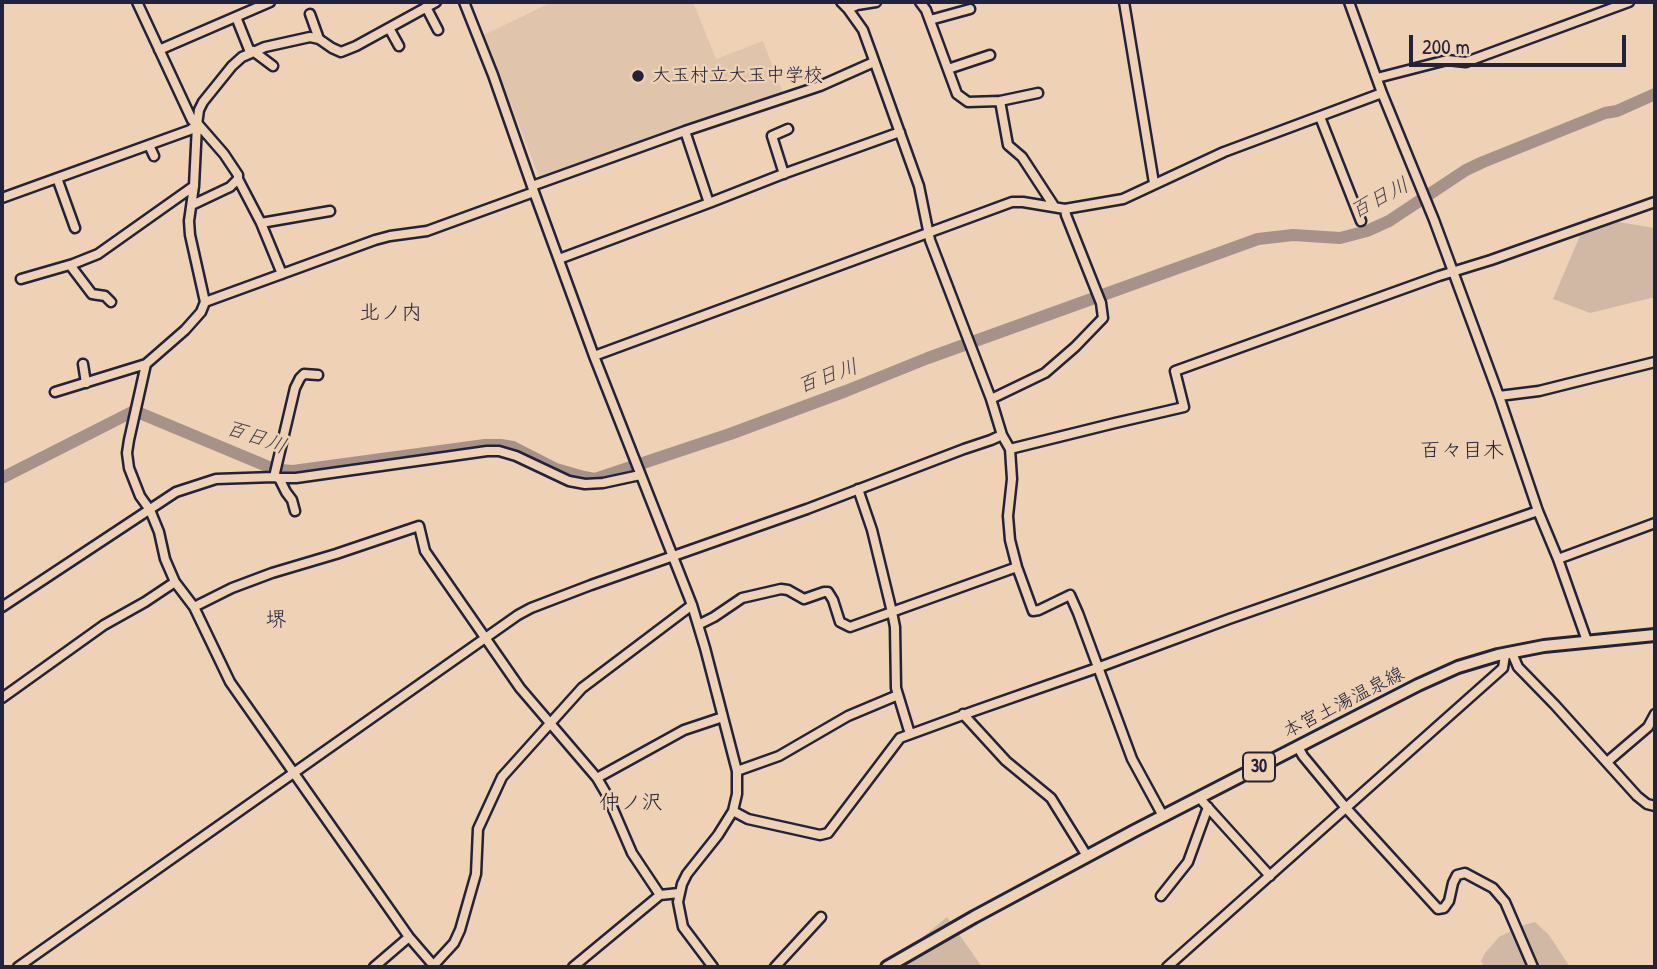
<!DOCTYPE html>
<meta charset="utf-8">
<style>
body{margin:0}
#map{position:relative;width:1657px;height:969px;overflow:hidden;background:#efd1b5;font-family:"Patrick Hand",sans-serif}
canvas{display:block}
.frame{position:absolute;inset:0;border:4px solid #22223b;pointer-events:none}
.scale{position:absolute;left:1409px;top:35px;width:217px;height:32px;box-sizing:border-box;border:4px solid #22223b;border-top:0;padding-left:9px;font-size:21px;line-height:24px;white-space:nowrap;color:#22223b;-webkit-text-stroke:5px #efd1b5;paint-order:stroke}
</style>
<div id="map">
<canvas width="1657" height="969"></canvas>
<div class="frame"></div>
<div class="scale">200 m</div>
</div>
<script>
const c = document.querySelector('canvas').getContext('2d');
c.lineJoin = 'round';
function fillPath(path, color) { c.fillStyle = color; c.fill(path, 'evenodd'); }
const poly = rows => new Path2D(rows.map(r => 'M' + r).join(''));
function stroke(path, color, width, dash) { c.strokeStyle = color; c.lineWidth = width; c.lineCap = dash ? 'butt' : 'round'; c.setLineDash(dash || []); c.stroke(path); }
function drawText(font, color, halo, rows, align = 'center') {
  c.font = font + ' "Patrick Hand","Klee One",sans-serif'; c.lineWidth = 5; c.setLineDash([]); c.textBaseline = 'middle'; c.strokeStyle = halo; c.fillStyle = color; for (const [text, x, y, turn = 0] of rows) {
    c.save(); c.translate(x, y); c.rotate((+turn || 0) * Math.PI / 180); c.textAlign = isNaN(turn) ? turn : align; if (halo) c.strokeText(text, 0, 0); c.fillText(text, 0, 0); c.restore();
  }
}
const built = poly([
 [552,2,693,2,716,59,763,41,783,93,540,179,484,35]
]);
const green = poly([
 [1588,217,1655,228,1655,297,1590,313,1553,299],
 [947,917,982,967,886,967,918,941],
 [1535,922,1549,935,1570,967,1484,967,1481,961,1485,953,1499,937,1520,926]
]);
const river = poly([
 [2,478,132,412,142,414,269,467,280,470,293,471,485,445,501,445,513,447,556,469,584,477,595,479,730,434,846,391,928,358,1258,239,1293,235,1340,238,1367,231,1389,221,1466,170,1483,162,1605,113,1617,111,1655,94]
]);
const minor = poly([
 [137,2,192,120,197,125],
 [464,2,493,75,534,192,594,356,692,605,705,648,737,771,737,794,733,811,718,835,687,874,682,884,678,902,683,927,713,967],
 [841,2,848,9,863,30,871,52,919,186,930,240,991,399,1002,435,1010,449,1012,479,1008,516,1010,540,1017,567,1033,611,1039,610,1070,595,1078,613,1132,759,1163,816],
 [920,2,926,10,957,94,968,102,1000,101,1008,145,1022,157,1054,206],
 [1124,2,1154,183],
 [1349,2,1382,93,1434,220,1499,396,1538,511,1558,559,1587,641],
 [426,7,438,30],
 [848,9,857,5,876,2],
 [310,14,319,39],
 [236,17,250,52],
 [930,20,970,9],
 [389,28,399,46],
 [159,50,270,2],
 [253,51,273,66],
 [948,69,990,55],
 [1377,78,1447,60,1466,62,1629,2],
 [1000,101,1038,93],
 [1320,117,1361,221],
 [149,145,154,156],
 [784,174,772,136,788,129],
 [57,178,75,228],
 [238,179,261,223,282,274],
 [532,186,685,131,820,86,874,62],
 [2,198,190,130,197,125],
 [709,203,783,174,900,132],
 [192,205,230,187,238,179,238,175,224,154,197,123],
 [261,223,330,211],
 [559,259,709,203,685,131],
 [70,265,92,294,105,296,111,302],
 [21,279,73,264,98,254,194,186],
 [205,302,375,240,390,236,427,231,534,192],
 [594,356,1012,202,1023,202,1065,209,1123,199,1224,152,1382,93],
 [83,364,86,383],
 [146,364,129,440,127,453,129,468,140,496,150,510,159,532,165,559,175,582,194,607,230,682,409,937,434,966],
 [55,392,146,364,185,330,201,312,205,302,190,235,189,221,194,186,197,125,199,110,203,102,232,66,242,57,265,47,310,37,319,39,332,48,341,52,356,46,436,2],
 [1499,396,1539,391,1655,362],
 [991,399,1045,373,1075,347,1103,318,1101,303,1066,215,1065,209],
 [1010,449,1115,423,1184,407,1175,371,1439,276,1491,260,1655,202],
 [274,477,295,388,300,378,304,374,318,375],
 [279,478,286,492,292,500,295,511],
 [858,489,872,530,892,612,895,627,896,688,910,734],
 [1558,559,1655,523],
 [2,607,176,492,216,479,274,477,279,478,296,478,487,451,499,451,516,456,569,481,585,484,603,483,640,475],
 [194,607,232,588,272,573,336,554,419,526,425,551,520,688,597,778,607,795,632,853,660,895],
 [698,625,714,617,742,598,781,589,788,590,804,599,824,592,828,592,833,600,840,622,850,627,1017,567],
 [1512,653,1518,667,1555,705,1637,796,1647,804,1655,806],
 [2,698,104,625,145,602,175,582],
 [963,714,1006,761,1051,798,1087,856],
 [1298,747,1303,756,1346,808,1438,909,1444,908,1449,901,1453,883,1457,875,1465,873,1493,888,1505,902,1533,967],
 [1607,762,1648,727,1655,714],
 [737,771,779,756,848,716,898,695],
 [597,778,684,730,723,717],
 [1201,796,1203,802,1270,876],
 [733,811,748,819,820,835,828,833,900,738,974,711,1097,668,1229,619,1538,511],
 [1161,896,1188,862,1208,807],
 [18,967,518,615,531,608,591,585,807,509,964,449,991,440,1002,435],
 [374,967,409,937],
 [432,967,454,943,460,930,476,874,478,829,502,777,582,688,692,605],
 [573,967,660,895,679,893],
 [775,967,821,917],
 [1167,967,1503,668,1505,655]
]);
const major = poly([
 [887,967,974,917,1134,831,1418,685,1458,667,1498,655,1544,646,1655,635]
]);
const markers = [
 [638,76,7,"#22223b"]
];
const shields = [
 [1259,767,32]
];
const shieldNames = [
 ["30",1259,767]
];
const poiNames = [
 ["大玉村立大玉中学校",652,76]
];
const streetNames = [
 ["本宮土湯温泉線",1344,703,-27]
];
const waterNames = [
 ["百日川",1380,199,-28],
 ["百日川",828,377,-20],
 ["百日川",256,438,19]
];
const neighbourhoodNames = [
 ["北ノ内",391,313],
 ["百々目木",1462,451],
 ["堺",276,620],
 ["仲ノ沢",631,803]
];
fillPath(built, '#e0c4ac');
fillPath(green, '#d1b8a4');
stroke(river, '#a69289', 12);
stroke(minor, '#22223b', 13);
stroke(major, '#22223b', 16);
stroke(minor, '#efd1b5', 8);
stroke(major, '#efd1b5', 10);
for (const [x, y, r, color] of markers) { const dot = new Path2D(); dot.arc(x, y, r, 0, 2 * Math.PI); c.fillStyle = color; c.fill(dot); stroke(dot, '#efd1b5', 2.5); }
for (const [x, y, w] of shields) { const box = new Path2D(); box.roundRect(x - w / 2, y - 14.5, w, 29, 5); c.fillStyle = '#efd1b5'; c.fill(box); stroke(box, '#22223b', 2); }
drawText('bold 18px', '#22223b', null, shieldNames);
drawText('19px', '#22223b', '#efd1b5', poiNames, 'left');
drawText('19px', '#22223b', '#efd1b5', streetNames);
drawText('italic 21px', '#433e4e', '#efd1b5', waterNames);
drawText('21px', '#22223b', '#efd1b5', neighbourhoodNames);
</script>
